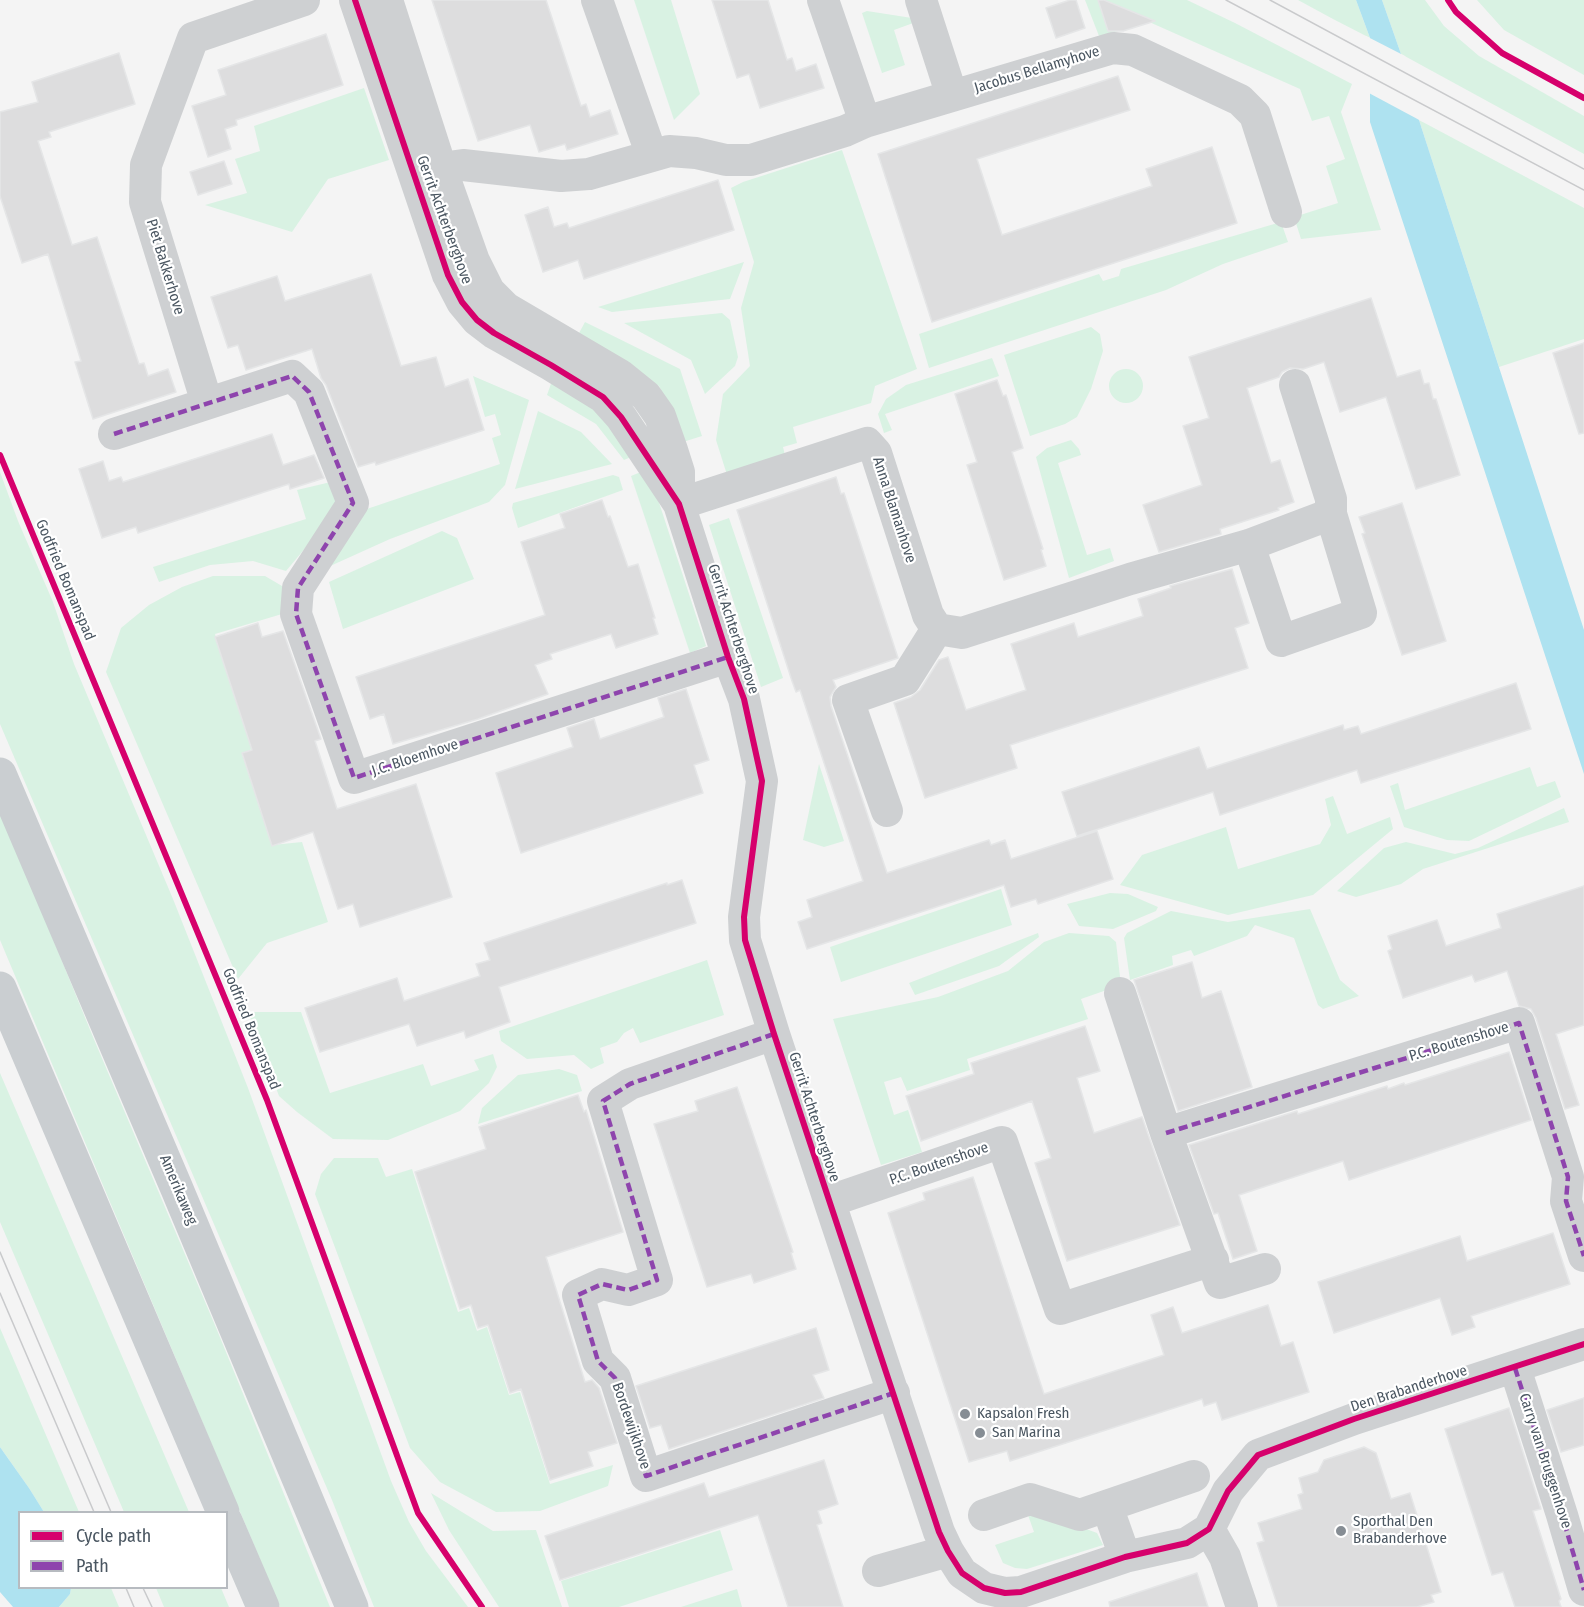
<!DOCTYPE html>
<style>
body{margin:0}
#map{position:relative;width:1584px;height:1607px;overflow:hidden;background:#f4f4f4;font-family:"Fira Sans Condensed",sans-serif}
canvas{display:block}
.legend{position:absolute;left:18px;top:1511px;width:210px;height:78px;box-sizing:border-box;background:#fff;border:2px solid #b7bbc0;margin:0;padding:8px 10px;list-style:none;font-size:18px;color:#4a5661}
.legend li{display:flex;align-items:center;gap:12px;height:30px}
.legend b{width:30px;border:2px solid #b7bbc0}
</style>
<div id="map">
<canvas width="1584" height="1607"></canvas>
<ul class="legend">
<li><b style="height:8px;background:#d6006c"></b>Cycle path</li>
<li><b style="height:8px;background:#8e44ad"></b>Path</li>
</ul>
</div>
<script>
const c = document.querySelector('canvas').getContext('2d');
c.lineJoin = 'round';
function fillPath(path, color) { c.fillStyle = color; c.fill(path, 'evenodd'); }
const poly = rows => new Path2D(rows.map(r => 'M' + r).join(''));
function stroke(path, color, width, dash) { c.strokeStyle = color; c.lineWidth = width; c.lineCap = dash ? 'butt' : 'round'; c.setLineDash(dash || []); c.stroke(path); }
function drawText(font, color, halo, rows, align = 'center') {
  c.font = font + ' "Fira Sans Condensed",sans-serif'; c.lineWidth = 4.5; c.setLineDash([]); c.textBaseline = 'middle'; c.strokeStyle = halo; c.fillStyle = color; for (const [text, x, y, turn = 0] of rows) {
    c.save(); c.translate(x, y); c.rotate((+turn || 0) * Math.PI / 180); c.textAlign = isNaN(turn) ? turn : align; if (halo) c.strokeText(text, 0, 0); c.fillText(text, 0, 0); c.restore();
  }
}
const green = poly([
 [634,0,671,0,700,94,674,120],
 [1085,0,1187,0,1235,23,1352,84,1341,112,1381,230,1301,239,1294,217,1338,203,1326,166,1345,159,1329,116,1312,121,1300,89,1138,17,1134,27,1099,36],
 [1298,0,1356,0,1370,38,1333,19],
 [1382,0,1425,0,1444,26,1479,56,1584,116,1584,154,1401,54],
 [1477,0,1584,0,1584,75,1504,30],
 [867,11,912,18,916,22,894,30,905,65,882,73,862,13],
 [364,88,389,160,328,179,292,232,205,205,247,193,235,159,260,151,254,126],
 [1419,120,1584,208,1584,339,1499,367],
 [842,150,917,369,875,386,871,403,793,427,797,443,783,447,786,459,728,478,716,440,723,394,750,366,741,308,754,262,731,188,743,182],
 [1281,222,1288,242,1223,264,1166,290,929,368,919,334,1099,274,1103,281,1119,276,1121,269],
 [744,262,730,299,612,312,598,307],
 [722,313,730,320,738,357,735,366,705,394,691,360,624,323],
 [585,322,680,369,702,436,683,442,659,386,578,335],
 [1091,327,1100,334,1103,351,1091,389,1077,417,1065,424,1030,436,1004,355],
 [992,358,999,376,885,414,892,430,884,433,878,414,886,399,906,385],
 '1109 386a17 17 0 1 1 34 0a17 17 0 1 1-34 0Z',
 [473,376,529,400,505,485,489,502,390,539,328,567,355,513,500,464,492,438,501,435,495,414,485,417],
 [553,378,608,410,640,453,624,460,596,424,547,395],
 [538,411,581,432,612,464,515,489],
 [1071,440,1079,449,1081,455,1058,463,1087,555,1110,548,1114,561,1069,578,1036,457,1047,448],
 [648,469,706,646,690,653,631,476],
 [0,472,18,521,53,602,74,664,173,899,248,1088,391,1481,409,1522,426,1551,468,1607,374,1607,332,1500,0,724],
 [613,475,619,477,623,490,518,528,512,508,513,503],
 [335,481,338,509,286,571,253,561,210,565,159,582,153,567,306,519,297,490],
 [729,518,783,678,761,687,709,525],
 [442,531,457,538,474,579,343,629,329,582],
 [213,576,265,576,282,586,282,614,215,634,252,749,242,754,272,845,302,842,328,922,267,943,238,979,106,672,121,628,149,605,182,587],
 [819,764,844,841,824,847,803,840],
 [1530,767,1537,787,1555,781,1561,797,1469,841,1447,840,1404,827,1390,786,1398,783,1405,810],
 [1333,796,1347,834,1390,817,1393,829,1313,895,1228,915,1120,885,1142,855,1226,827,1238,869,1320,844,1331,825,1325,799],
 [1564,808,1569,822,1423,869,1401,884,1356,897,1337,891,1384,848,1406,842,1455,854,1478,848],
 [0,809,93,1037,217,1330,330,1607,280,1607,0,940],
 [1001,889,1012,925,841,982,830,947],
 [1110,893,1128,894,1158,907,1156,911,1113,929,1079,926,1067,904],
 [1310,909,1340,980,1359,996,1323,1009,1318,1005,1294,938,1255,925,1247,936,1194,956,1191,950,1172,956,1173,965,1130,980,1124,938,1127,933,1171,911,1228,922],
 [1038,933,1039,937,999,966,915,995,909,983],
 [1069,933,1109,936,1116,942,1121,985,1081,999,1088,1019,967,1059,970,1070,907,1091,901,1077,884,1082,894,1115,908,1110,922,1152,881,1165,833,1019,938,997,1008,971,1044,942],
 [707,960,724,1015,640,1043,633,1028,624,1033,617,1042,600,1048,604,1063,591,1069,574,1055,527,1059,501,1041,499,1031],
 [248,1012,301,1012,330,1093,423,1064,431,1086,479,1070,474,1060,493,1054,497,1067,489,1083,460,1111,388,1140,333,1139,297,1112,279,1096],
 [559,1069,577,1075,582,1091,478,1124,482,1108,518,1075],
 [0,1073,189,1512,124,1512,0,1222],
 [334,1158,378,1158,386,1177,412,1169,458,1312,469,1308,477,1331,487,1327,509,1395,520,1392,550,1484,613,1465,608,1486,540,1511,496,1512,440,1482,410,1448,315,1194,321,1174],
 [0,1328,79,1512,44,1512,29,1488,0,1447],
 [431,1493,493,1531,536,1530,562,1607,499,1607,449,1530],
 [1038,1511,1097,1533,1103,1545,1027,1569,1015,1568,1003,1563,995,1545,1034,1532,1028,1515],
 [720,1530,733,1570,619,1607,569,1607,561,1581],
 [71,1588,111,1588,119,1607,59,1607,70,1594],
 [156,1588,221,1588,229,1607,164,1607],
 [737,1589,742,1607,681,1607]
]);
const water = poly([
 [1356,0,1382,0,1401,54,1419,120,1584,630,1584,774,1370,122,1370,38],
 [0,1447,29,1488,44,1512,20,1512,20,1588,71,1588,70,1594,59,1607,13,1607,0,1592]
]);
const pier = poly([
 [1366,36,1405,56,1423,122,1367,92]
]);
const building = poly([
 [432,0,546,0,581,106,586,104,590,117,610,110,618,134,567,150,565,144,539,152,530,125,478,141,432,0],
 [712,0,768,0,787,60,792,58,796,71,816,64,824,88,760,108,749,74,737,78,712,0],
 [1070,0,1076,0,1085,28,1056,38,1046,8,1070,0],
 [1098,0,1104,0,1155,21,1123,31,1108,31,1098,0],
 [326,34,343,85,236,120,237,125,225,129,231,149,208,157,192,106,226,95,218,70,326,34],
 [119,53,135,104,49,132,51,137,38,141,72,245,97,237,139,364,144,363,148,376,168,369,176,392,93,419,75,362,81,361,48,254,22,263,0,196,0,112,38,102,32,82,119,53],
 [1118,76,1130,110,977,159,1002,235,1152,186,1146,169,1212,147,1237,223,932,322,878,154,1118,76],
 [224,161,232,184,198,195,190,172,224,161],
 [718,180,734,230,584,279,578,260,543,272,525,215,548,207,554,227,567,223,569,228,718,180],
 [371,274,401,366,436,357,445,387,468,379,484,430,376,465,375,462,358,467,326,385,321,378,312,349,246,370,238,345,228,348,211,297,277,276,285,301,371,274],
 [1371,298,1397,377,1420,370,1424,384,1429,383,1433,399,1436,399,1460,475,1416,489,1386,397,1340,412,1324,362,1303,369,1290,368,1282,372,1279,377,1247,388,1271,463,1280,460,1294,502,1278,508,1279,510,1220,529,1221,534,1159,552,1143,505,1202,485,1183,426,1209,418,1189,357,1371,298],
 [1584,343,1584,433,1579,434,1553,353,1584,343],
 [997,380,1003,396,1006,395,1023,448,1012,452,1043,549,1041,550,1046,566,1004,580,967,465,977,462,955,394,997,380],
 [272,434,283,465,314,455,324,478,290,489,289,484,138,533,136,527,102,538,79,469,103,461,109,481,121,477,123,482,272,434],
 [836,477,841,494,844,493,898,658,833,680,836,687,830,697,831,706,887,873,989,840,991,845,1005,840,1011,859,1097,831,1113,879,1038,904,1036,899,1011,907,1004,885,807,949,798,922,812,917,807,900,863,881,800,690,796,692,792,681,737,510,836,477],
 [602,500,608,517,610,516,628,567,638,564,655,618,653,618,658,634,616,648,611,634,550,654,552,659,535,665,548,694,478,719,393,744,384,714,370,719,356,677,545,615,521,542,565,528,560,514,602,500],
 [1402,503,1446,641,1402,655,1362,534,1365,533,1359,517,1402,503],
 [1232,569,1249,623,1235,628,1248,668,1010,745,1017,768,925,798,894,703,911,697,920,690,939,660,948,657,966,710,1026,690,1011,644,1074,623,1078,637,1143,616,1138,599,1171,588,1170,586,1232,569],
 [258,623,262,637,283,631,321,739,315,741,337,809,416,784,452,897,360,927,353,904,338,909,313,832,272,846,242,753,252,750,215,637,258,623],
 [1516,683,1531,729,1361,783,1357,770,1220,815,1213,792,1077,836,1062,792,1199,747,1207,769,1343,725,1344,730,1358,726,1361,734,1516,683],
 [686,689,709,760,694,765,703,793,521,853,496,773,573,747,567,728,594,719,600,739,664,717,658,698,686,689],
 [682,880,696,923,499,987,510,1022,466,1038,464,1031,417,1046,409,1024,320,1052,305,1008,397,978,404,1001,480,976,476,964,490,960,484,943,667,883,667,885,682,880],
 [1584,886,1584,1025,1556,1034,1579,1105,1565,1109,1536,1018,1531,1009,1519,1006,1507,971,1475,982,1472,975,1403,998,1388,951,1392,949,1388,936,1437,920,1446,946,1501,928,1497,914,1584,886],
 [1192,962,1202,998,1221,991,1252,1087,1178,1111,1134,980,1192,962],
 [1085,1026,1100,1071,1077,1078,1094,1133,1142,1117,1180,1225,1067,1261,1035,1163,1051,1158,1032,1101,921,1141,906,1096,974,1074,971,1063,1085,1026],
 [1509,1052,1531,1120,1349,1180,1343,1161,1239,1195,1257,1251,1233,1259,1218,1213,1214,1214,1189,1145,1297,1111,1298,1114,1387,1086,1388,1089,1404,1083,1405,1085,1509,1052],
 [737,1087,793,1252,791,1253,796,1269,754,1283,751,1274,707,1287,654,1124,698,1111,695,1101,737,1087],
 [578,1095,584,1112,586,1110,623,1232,546,1257,585,1382,592,1380,599,1388,617,1443,588,1452,593,1466,550,1480,521,1389,510,1393,488,1325,478,1328,471,1305,460,1309,415,1172,486,1149,479,1127,578,1095],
 [973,1177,1044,1394,1164,1355,1151,1315,1173,1307,1182,1333,1268,1305,1281,1346,1293,1342,1309,1392,1222,1420,1216,1402,1204,1406,1202,1399,1010,1461,1007,1451,969,1462,888,1213,925,1200,923,1193,973,1177],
 [1553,1233,1570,1284,1471,1316,1475,1327,1452,1335,1440,1298,1334,1333,1318,1282,1460,1236,1467,1261,1553,1233],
 [816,1328,829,1370,813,1375,824,1398,669,1449,661,1425,650,1428,636,1386,816,1328],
 [1584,1398,1584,1445,1561,1452,1547,1410,1584,1398],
 [1509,1408,1541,1509,1533,1511,1561,1599,1559,1601,1561,1607,1515,1607,1503,1572,1492,1575,1445,1429,1509,1408],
 [1364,1447,1376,1453,1391,1499,1410,1493,1441,1592,1431,1595,1434,1602,1417,1607,1278,1607,1257,1543,1264,1541,1258,1523,1302,1509,1298,1495,1303,1493,1299,1478,1318,1472,1324,1460,1364,1447],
 [824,1460,838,1504,818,1511,822,1523,817,1525,843,1607,788,1607,758,1515,560,1580,545,1536,704,1483,709,1497,824,1460],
 [1197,1573,1208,1607,1110,1607,1109,1602,1197,1573]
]);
const minor = poly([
 [355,0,448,275,462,302,477,320,494,333,551,365,603,397,621,417,679,504,728,657,744,699,762,781,744,917,745,940,774,1034,939,1532,948,1551,962,1573,984,1588,1005,1593,1021,1592,1125,1557,1187,1543,1209,1529],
 [387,0,441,168,474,261,489,291,506,308,620,375,646,396,660,416,672,450,679,472,679,497],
 [597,0,652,156],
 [823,0,865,122],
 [921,0,952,96],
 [415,177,441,168,463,165,561,176,589,174,669,151,696,153,726,160,751,160,845,131,865,122,1113,48,1133,50,1240,100,1255,115,1286,212],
 [207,403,145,202,146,165,193,38,304,0],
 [114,434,292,376,309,392,353,503,298,588,296,614,354,778,728,657],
 [679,504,867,443,876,453,928,615,937,629,962,633,1130,579,1249,545,1331,514],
 [1249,545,1281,641,1361,613,1331,514,1331,499,1295,385],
 [887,811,848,700,905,680,937,629],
 [1120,993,1166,1133,1220,1283,1265,1269],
 [774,1034,630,1084,603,1101,657,1280,628,1290,602,1284,578,1295,598,1361,615,1378,646,1476,894,1393],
 [1166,1133,1519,1023,1568,1177,1566,1201,1584,1256],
 [830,1201,1002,1142,1060,1309,1213,1260],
 [1515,1368,1562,1515,1584,1590],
 [1107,1506,1125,1557],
 [984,1515,1030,1499,1080,1515,1194,1476],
 [1209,1529,1228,1491,1258,1455,1354,1419,1584,1344],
 [1209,1529,1225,1557,1242,1607],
 [878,1571,948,1551]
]);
const major = poly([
 [0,774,177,1189,352,1607],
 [0,988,223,1512],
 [226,1521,263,1607]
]);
const tram = poly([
 [1226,0,1584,190],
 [1270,0,1584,169],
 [0,1252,111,1512],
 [0,1293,94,1512],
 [126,1588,134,1607],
 [143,1588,152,1607]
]);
const quiet = poly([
 [114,434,292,376,309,392,353,503,298,588,296,614,354,778,728,657],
 [774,1034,630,1084,603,1101,657,1280,628,1290,602,1284,578,1295,598,1361,615,1378,646,1476,894,1393],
 [1166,1133,1519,1023,1568,1177,1566,1201,1584,1256],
 [1515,1368,1562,1515,1584,1590]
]);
const cycleway = poly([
 [355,0,448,275,462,302,477,320,494,333,551,365,603,397,621,417,679,504,728,657,744,699,762,781,744,917,745,940,774,1034,939,1532,948,1551,962,1573,984,1588,1005,1593,1021,1592,1125,1557,1187,1543,1209,1529,1228,1491,1258,1455,1354,1419,1584,1344],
 [1448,0,1456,12,1502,53,1584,98],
 [0,455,267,1100,418,1513,482,1607]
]);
const markers = [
 [965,1414,6,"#868d94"],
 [980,1433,6,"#868d94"],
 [1341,1531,6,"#868d94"]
];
const streetNames = [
 ["Jacobus Bellamyhove",1037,70,-17],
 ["Gerrit Achterberghove",444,220,70],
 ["Piet Bakkerhove",165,267,73],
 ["Anna Blamanhove",894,510,72],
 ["Godfried Bomanspad",65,580,67],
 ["Gerrit Achterberghove",733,629,72],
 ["J.C. Bloemhove",415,758,-18],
 ["Godfried Bomanspad",251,1029,68],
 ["P.C. Boutenshove",1459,1042,-17],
 ["Gerrit Achterberghove",814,1117,72],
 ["P.C. Boutenshove",939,1164,-19],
 ["Amerikaweg",178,1190,67],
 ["Den Brabanderhove",1409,1389,-18],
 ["Bordewijkhove",631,1426,71],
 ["Carry van Bruggenhove",1545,1461,72]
];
const poiNames = [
 ["Kapsalon Fresh",977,1414],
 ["San Marina",992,1433],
 ["Sporthal Den",1353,1522],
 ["Brabanderhove",1353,1539]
];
fillPath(green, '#d9f2e3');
fillPath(water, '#aee2f0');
fillPath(pier, '#f4f4f4');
fillPath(building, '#ddddde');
stroke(building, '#e5e6e7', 1.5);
stroke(minor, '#ced0d2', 32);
stroke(major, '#caced1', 33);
stroke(tram, '#c9cacc', 1.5);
stroke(quiet, '#8e44ad', 4.5, [9, 4.5]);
stroke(cycleway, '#d6006c', 6);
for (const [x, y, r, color] of markers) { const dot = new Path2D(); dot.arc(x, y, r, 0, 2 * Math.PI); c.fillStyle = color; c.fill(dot); stroke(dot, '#fff', 2); }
drawText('15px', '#4a5661', '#fff', streetNames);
drawText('15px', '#4a5661', '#fff', poiNames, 'left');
</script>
